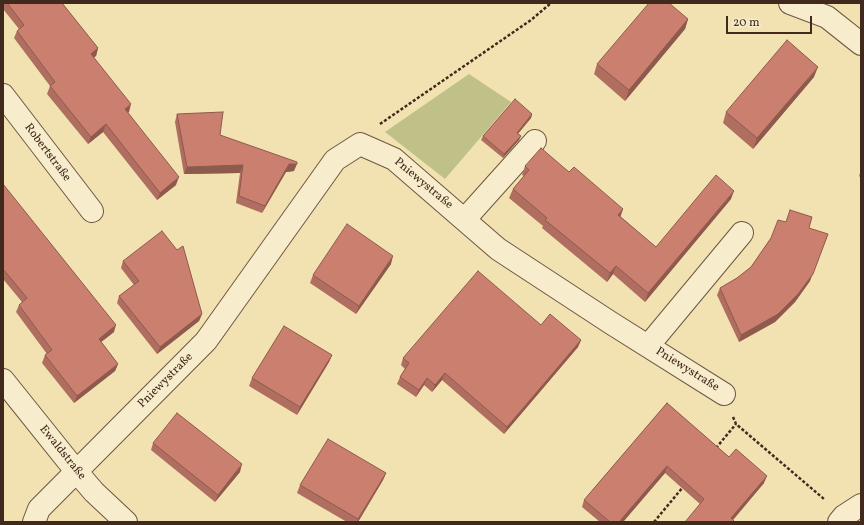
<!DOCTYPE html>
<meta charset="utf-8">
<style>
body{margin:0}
#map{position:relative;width:864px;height:525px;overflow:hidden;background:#f2e1b1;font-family:Vollkorn,serif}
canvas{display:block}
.frame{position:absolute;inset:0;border:4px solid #42291e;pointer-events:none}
.scale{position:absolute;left:726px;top:16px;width:86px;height:18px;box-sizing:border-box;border:2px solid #42291e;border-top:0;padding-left:5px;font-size:12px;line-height:14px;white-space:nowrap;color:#42291e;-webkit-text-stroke:3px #f7eccc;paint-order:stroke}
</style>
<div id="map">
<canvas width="864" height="525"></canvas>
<div class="frame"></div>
<div class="scale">20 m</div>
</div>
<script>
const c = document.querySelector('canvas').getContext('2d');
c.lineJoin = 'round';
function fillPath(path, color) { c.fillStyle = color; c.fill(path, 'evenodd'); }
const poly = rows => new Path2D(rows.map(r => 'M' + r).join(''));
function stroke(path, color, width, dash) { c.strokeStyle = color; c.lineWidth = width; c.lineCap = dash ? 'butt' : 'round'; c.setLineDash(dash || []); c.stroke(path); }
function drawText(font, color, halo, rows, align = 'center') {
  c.font = font + ' Vollkorn,serif'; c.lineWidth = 3; c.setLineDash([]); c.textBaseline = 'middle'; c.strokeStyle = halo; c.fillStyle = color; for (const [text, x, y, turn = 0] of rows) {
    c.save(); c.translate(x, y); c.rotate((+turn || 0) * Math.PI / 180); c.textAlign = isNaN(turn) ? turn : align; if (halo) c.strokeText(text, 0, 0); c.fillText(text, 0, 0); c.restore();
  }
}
const green = poly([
 [469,74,511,102,445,179,385,132]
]);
const path = poly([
 [380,124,531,20,551,3],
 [733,417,736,424,824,499],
 [716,448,736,424],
 [654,522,683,487]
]);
const minor = poly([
 [790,3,827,17,861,44],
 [3,95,92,211],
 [465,219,535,141],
 [648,346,742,233],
 [3,380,76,471,94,492,126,522],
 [34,522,39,509,206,341,335,160,360,144,394,159,498,249,611,323,724,394],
 [839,522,844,516,861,505]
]);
const wall = poly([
 [3,3,62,3,98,48,96,56,94,57,129,112,128,112,176,185,157,200,103,132,88,144,47,94,50,86,14,38,17,31,19,29,3,9],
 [688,19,685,29,625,101,594,74,597,64],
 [814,77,753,149,723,123,726,112],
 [177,114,220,135,294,171,286,172,262,213,236,203,240,173,184,174,175,122],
 [532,114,531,118,518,134,521,136,519,140,503,158,481,140,483,136],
 [525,166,569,172,623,209,620,216,656,247,731,199,645,302,613,274,607,282,542,228,543,226,509,198,513,189,524,176,522,175],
 [861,171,861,178,859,176],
 [3,184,114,332,101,342,118,364,115,371,74,403,42,363,45,355,47,354,16,312,19,305,22,302,3,279],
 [809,228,810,281,795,302,775,322,739,342,717,295,720,288,737,278,751,267,771,238],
 [123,261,202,314,199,321,157,354,117,303,119,296,134,285,121,268],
 [391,264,356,314,310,283,313,275],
 [541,325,581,340,578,347,504,434,442,380,432,392,424,385,416,397,397,384,400,377,405,369,401,365,403,358],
 [332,355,329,362,297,415,249,386,252,378],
 [667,403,729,457,764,483,733,520,700,504,665,473,623,522,600,522,582,507,584,500],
 [153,443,240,472,215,502,151,450],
 [386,473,383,480,358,522,347,522,297,493,300,485]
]);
const shadedWall = poly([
 [688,19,685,29,625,101,629,90],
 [98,48,96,56,88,61,91,54],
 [818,67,814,77,753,149,757,138],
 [131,104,129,112,122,116,125,109],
 [532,114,531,118,515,137,517,133],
 [106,124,103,132,88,144,91,137],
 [521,136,519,140,503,158,504,154],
 [289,164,297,164,294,171,286,172,262,213,265,206],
 [243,165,240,173,184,174,187,167],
 [179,177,176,185,157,200,160,193],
 [734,191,731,199,645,302,648,293],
 [623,209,620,218,618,215],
 [828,234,810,281,795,302,775,322,739,342,741,335],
 [393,256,391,264,356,314,359,306],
 [616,266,613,274,607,282,610,273],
 [202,314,199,321,157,354,160,347],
 [116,325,114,332,96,346,99,339],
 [581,340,578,347,504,434,507,427],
 [332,355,329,362,297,415,300,407],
 [118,364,115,371,74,403,77,396],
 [445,373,442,380,432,392,435,385],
 [427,378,424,385,416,397,419,390],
 [242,464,240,472,215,502,218,495],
 [667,466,665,473,623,522,619,522],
 [386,473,383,480,358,522,357,522],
 [767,476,764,483,731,522,731,518]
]);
const building = poly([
 [7,3,62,3,98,48,91,54,131,104,125,109,179,177,160,193,106,124,91,137,50,86,55,82,17,31,24,25,7,3],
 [649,3,669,3,688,19,629,90,597,64,649,3],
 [787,40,818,67,757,138,726,112,787,40],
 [515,99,532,114,517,133,521,136,504,154,483,136,515,99],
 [223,112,220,135,297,162,297,164,289,164,265,206,239,196,243,165,187,167,177,114,223,112],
 [541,148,569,172,574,167,623,209,618,215,656,247,716,175,734,191,648,293,616,266,610,273,545,220,547,218,513,189,529,170,525,166,541,148],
 [3,184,116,325,99,339,118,364,77,396,45,355,52,350,19,305,27,298,3,269,3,184],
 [790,210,812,217,809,228,828,234,813,274,798,294,778,314,741,335,720,288,737,278,751,267,771,238,778,220,786,222,790,210],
 [347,224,393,256,359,306,313,275,347,224],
 [162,231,177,250,183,246,202,314,160,347,119,296,139,281,123,261,162,231],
 [478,271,541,325,550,314,581,340,507,427,445,373,435,385,427,378,419,390,400,377,409,363,403,358,478,271],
 [284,326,332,355,300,407,252,378,284,326],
 [667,403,729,457,736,449,767,476,731,518,735,522,685,522,704,499,667,466,619,522,610,522,584,500,667,403],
 [177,413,242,464,218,495,153,443,177,413],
 [328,439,386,473,358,519,300,485,328,439]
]);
const streetNames = [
 ["Robertstraße",47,153,53],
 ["Pniewystraße",423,184,40],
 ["Pniewystraße",687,370,32],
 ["Pniewystraße",166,381,-45],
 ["Ewaldstraße",62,453,51]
];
fillPath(green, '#c0c188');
stroke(minor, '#6e5743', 24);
stroke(path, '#42291e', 2.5, [3, 2]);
stroke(minor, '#f7eccc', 22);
fillPath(wall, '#af6e5f');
fillPath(shadedWall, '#8e5a4e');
fillPath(building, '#cb806f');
stroke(building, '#8e5a4e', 1);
drawText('12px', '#42291e', '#f7eccc', streetNames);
</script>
